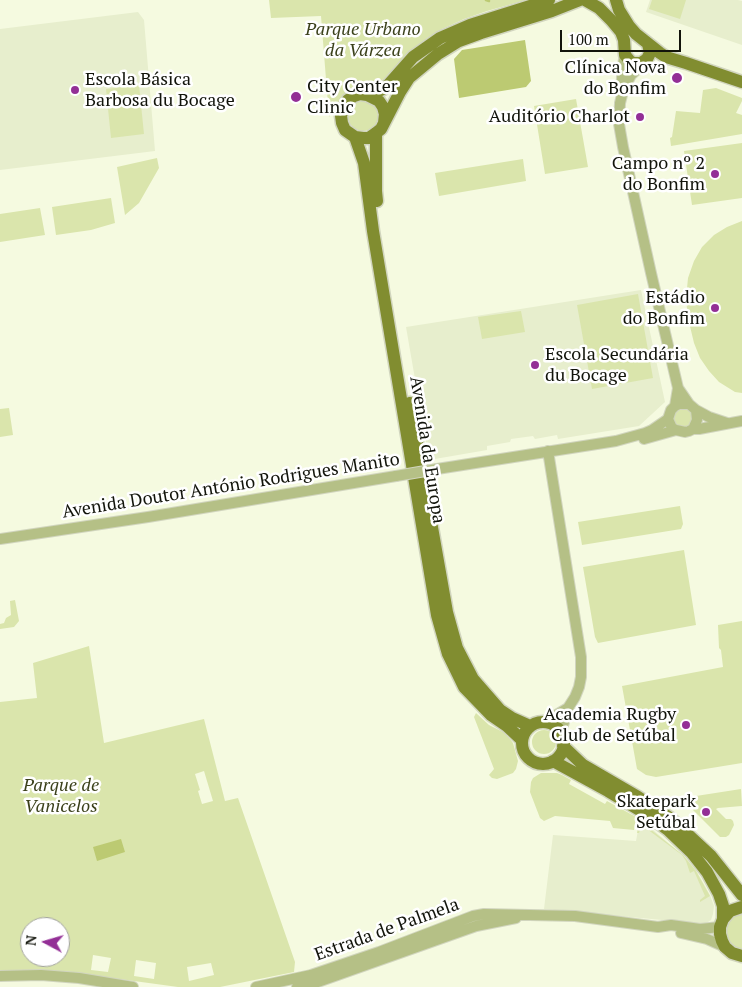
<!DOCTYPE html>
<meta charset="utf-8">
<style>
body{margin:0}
#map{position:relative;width:742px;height:987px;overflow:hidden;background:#f5fae0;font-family:"PT Serif",serif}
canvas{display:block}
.north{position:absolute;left:20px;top:917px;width:50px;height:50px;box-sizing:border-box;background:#fff;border:1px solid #a0a19d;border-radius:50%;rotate:276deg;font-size:14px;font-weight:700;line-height:20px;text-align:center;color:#12140b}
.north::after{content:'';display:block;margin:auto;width:18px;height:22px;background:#932f96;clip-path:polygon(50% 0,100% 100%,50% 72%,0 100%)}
.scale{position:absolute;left:560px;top:30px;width:121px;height:22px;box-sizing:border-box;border:2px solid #12140b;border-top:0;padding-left:6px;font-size:15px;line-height:18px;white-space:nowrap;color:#12140b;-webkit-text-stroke:4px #fff;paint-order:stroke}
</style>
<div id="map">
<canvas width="742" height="987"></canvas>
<div class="north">N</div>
<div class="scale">100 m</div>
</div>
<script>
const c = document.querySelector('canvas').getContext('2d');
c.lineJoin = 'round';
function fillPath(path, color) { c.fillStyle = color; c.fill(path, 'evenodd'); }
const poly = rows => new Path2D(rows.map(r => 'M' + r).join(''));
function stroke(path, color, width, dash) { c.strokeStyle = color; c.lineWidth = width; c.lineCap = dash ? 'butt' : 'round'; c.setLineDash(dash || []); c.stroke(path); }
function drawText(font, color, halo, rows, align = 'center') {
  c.font = font + ' "PT Serif",serif'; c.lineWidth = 5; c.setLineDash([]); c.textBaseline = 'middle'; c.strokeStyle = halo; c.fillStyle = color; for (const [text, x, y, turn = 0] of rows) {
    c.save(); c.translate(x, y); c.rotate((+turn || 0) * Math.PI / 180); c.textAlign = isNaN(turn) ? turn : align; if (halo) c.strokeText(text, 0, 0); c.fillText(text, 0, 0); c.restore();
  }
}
const built = poly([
 [650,0,738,0,742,1,742,45,646,12],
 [138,12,144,20,155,151,0,170,0,29],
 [641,290,665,402,639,426,558,439,557,435,535,439,533,436,511,439,510,442,487,446,487,450,429,460,406,327],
 [646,824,686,858,695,868,710,895,714,906,713,914,711,920,705,924,544,909,553,835,636,841,639,825]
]);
const green = poly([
 [269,0,526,0,487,11,464,19,442,29,427,38,402,60,385,78,373,86,347,91,329,117,321,16,271,18],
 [652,0,686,0,680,19,649,9],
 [139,85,144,134,111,138,106,89],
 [716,88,742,98,742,101,736,113,742,115,742,134,671,146,670,138,672,137,676,111,700,113,703,90],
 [576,99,588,167,545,174,534,106],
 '348 116a15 15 0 1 1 30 0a15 15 0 1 1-30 0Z',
 [742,143,742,198,692,205,684,151],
 [157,158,159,168,139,203,125,215,117,167],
 [523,159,526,181,439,196,435,173],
 [111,198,115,223,91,230,56,235,52,207],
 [40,208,45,235,0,242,0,214],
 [742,221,742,393,735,392,719,382,709,371,700,358,694,343,688,318,686,299,688,278,694,261,702,247,714,235,727,227],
 [638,294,653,378,592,389,577,305],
 [521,311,525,332,482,339,478,317],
 [9,408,13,435,0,437,0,409],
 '673 418a10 10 0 1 1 20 0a10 10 0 1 1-20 0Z',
 [680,506,683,524,681,529,582,545,578,522],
 [684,550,696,625,598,643,595,637,583,567],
 [15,600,19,621,14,627,0,629,0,624,4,623,6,618,11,615,10,601],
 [742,621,742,763,656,777,646,775,637,769,622,686,723,667,721,650,719,648,718,625],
 [89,646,104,743,204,719,225,801,238,798,295,962,294,972,220,987,178,987,90,975,57,971,0,970,0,702,37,698,33,663],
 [204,771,213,801,202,804,198,791,200,790,195,774],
 [30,927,60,927,60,957,30,957],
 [93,955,111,958,108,972,91,970],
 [136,960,156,963,154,979,134,976],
 [211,963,214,975,189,981,187,967],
 [476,713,489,725,503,732,510,739,513,743,518,761,516,769,513,773,497,779,492,778,489,775,494,769,474,717],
 '532 742a12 12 0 1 1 24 0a12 12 0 1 1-24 0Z',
 [541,773,557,773,562,775,571,780,569,784,605,804,607,801,636,817,634,830,613,828,610,821,555,816,544,821,540,818,530,792,531,782,533,778],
 [741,789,742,806,718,808,716,809,726,819,731,819,733,821,734,825,729,835,726,837,720,837,693,810,696,796],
 [640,821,683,855,696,871,710,896,700,902,700,900,705,896,694,871,690,873,686,861,682,855,647,829,643,828,640,830,639,833,637,833,639,822],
 [738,914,742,914,742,950,735,948,730,944,725,932,726,927,729,921]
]);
const water = poly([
 [525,40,531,81,526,87,459,98,454,59,462,50],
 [121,839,125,852,97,861,93,847]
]);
const stream = poly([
 [486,0,489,1]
]);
const minor = poly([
 [645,62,631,75,623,91,620,103,619,124,623,147,651,273,678,388,675,406],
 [622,90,622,69,625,55],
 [678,388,689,404,696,410,697,420,693,429,689,431,685,432,676,430,672,428,668,419,671,410,675,406,679,404,689,404],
 [696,410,709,417,727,423],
 [693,429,699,429,742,421],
 [644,439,676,430],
 [548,451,581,657,581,677,579,687,575,697,568,708,561,733],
 [437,469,616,441,645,433,652,430,668,419],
 [0,539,148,517,396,476],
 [545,722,568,708],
 [681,933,707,939,725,947],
 [0,976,41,975,79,978,133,987],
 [256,987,311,975,379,952,473,916,484,914,575,916,658,927,671,925,700,929,720,927],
 [297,987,315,983,476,926,516,918]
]);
const major = poly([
 [585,0,599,8,611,20,621,32,624,40,625,55,630,61,633,63,641,63,647,59,650,53,648,44],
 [616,0,619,10,629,26,636,34,660,53,666,57,686,63,742,82],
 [367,95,377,92,383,89,389,84,413,57,440,38,470,25,549,0],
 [384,123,385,114,383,107,379,101,367,95,360,94,354,96,348,100,343,108,341,116,342,123,345,130,355,137,363,138,369,138,376,133,381,129,400,92,409,78,438,54,459,41,481,33,552,11,580,0],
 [376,133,376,191,377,201],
 [355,137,364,163,373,231,437,615,448,654,464,687,491,715,507,726,522,740],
 [410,403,447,612,457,648,473,679,500,710,512,718,530,726],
 '522 743a21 21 0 1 1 42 0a21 21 0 1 1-42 0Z',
 [563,746,583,765,638,797,670,818,711,856,742,895],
 [553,761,608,791,643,812,668,830,692,853,707,872,719,894,723,906,723,919],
 [742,907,730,911,723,919,720,927,720,934,722,941,725,947,732,953,742,956]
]);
const minorBridge = poly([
 [396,476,437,469]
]);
const markers = [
 [677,78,6,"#932f96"],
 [75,90,5,"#932f96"],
 [296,97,6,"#932f96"],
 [640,117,5,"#932f96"],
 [715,174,5,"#932f96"],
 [715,308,5,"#932f96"],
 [535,365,5,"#932f96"],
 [686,725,5,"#932f96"],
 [706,812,5,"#932f96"]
];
const parkNames = [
 ["Parque Urbano",363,30],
 ["da Várzea",363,51],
 ["Parque de",61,786],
 ["Vanicelos",61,807]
];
const poiNames = [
 ["Clínica Nova",666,68],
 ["do Bonfim",666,89],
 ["Escola Básica",85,80,"left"],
 ["Barbosa du Bocage",85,101,"left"],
 ["City Center",307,87,"left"],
 ["Clinic",307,108,"left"],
 ["Auditório Charlot",630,117],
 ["Campo nº 2",705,164],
 ["do Bonfim",705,185],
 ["Estádio",705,298],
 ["do Bonfim",705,319],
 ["Escola Secundária",545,355,"left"],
 ["du Bocage",545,376,"left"],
 ["Academia Rugby",676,715],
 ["Club de Setúbal",676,736],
 ["Skatepark",696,802],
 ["Setúbal",696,823]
];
const streetNames = [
 ["Avenida da Europa",427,450,81],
 ["Avenida Doutor António Rodrigues Manito",231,486,-9],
 ["Estrada de Palmela",387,930,-20]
];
fillPath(built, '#e7eecd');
fillPath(green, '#dae5ac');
fillPath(water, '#bcca72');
stroke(stream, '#bcca72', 2.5);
stroke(minor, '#d1d5be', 12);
stroke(major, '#d1d5be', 15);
stroke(minor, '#b5c086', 10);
stroke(major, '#818d30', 12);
stroke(minorBridge, '#d1d5be', 12, []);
stroke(minorBridge, '#b5c086', 10);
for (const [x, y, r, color] of markers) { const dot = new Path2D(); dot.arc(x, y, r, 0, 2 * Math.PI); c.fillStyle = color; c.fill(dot); stroke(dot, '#fff', 2); }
drawText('italic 18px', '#3b411b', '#fff', parkNames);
drawText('18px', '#12140b', '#fff', poiNames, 'right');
drawText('18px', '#12140b', '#fff', streetNames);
</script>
